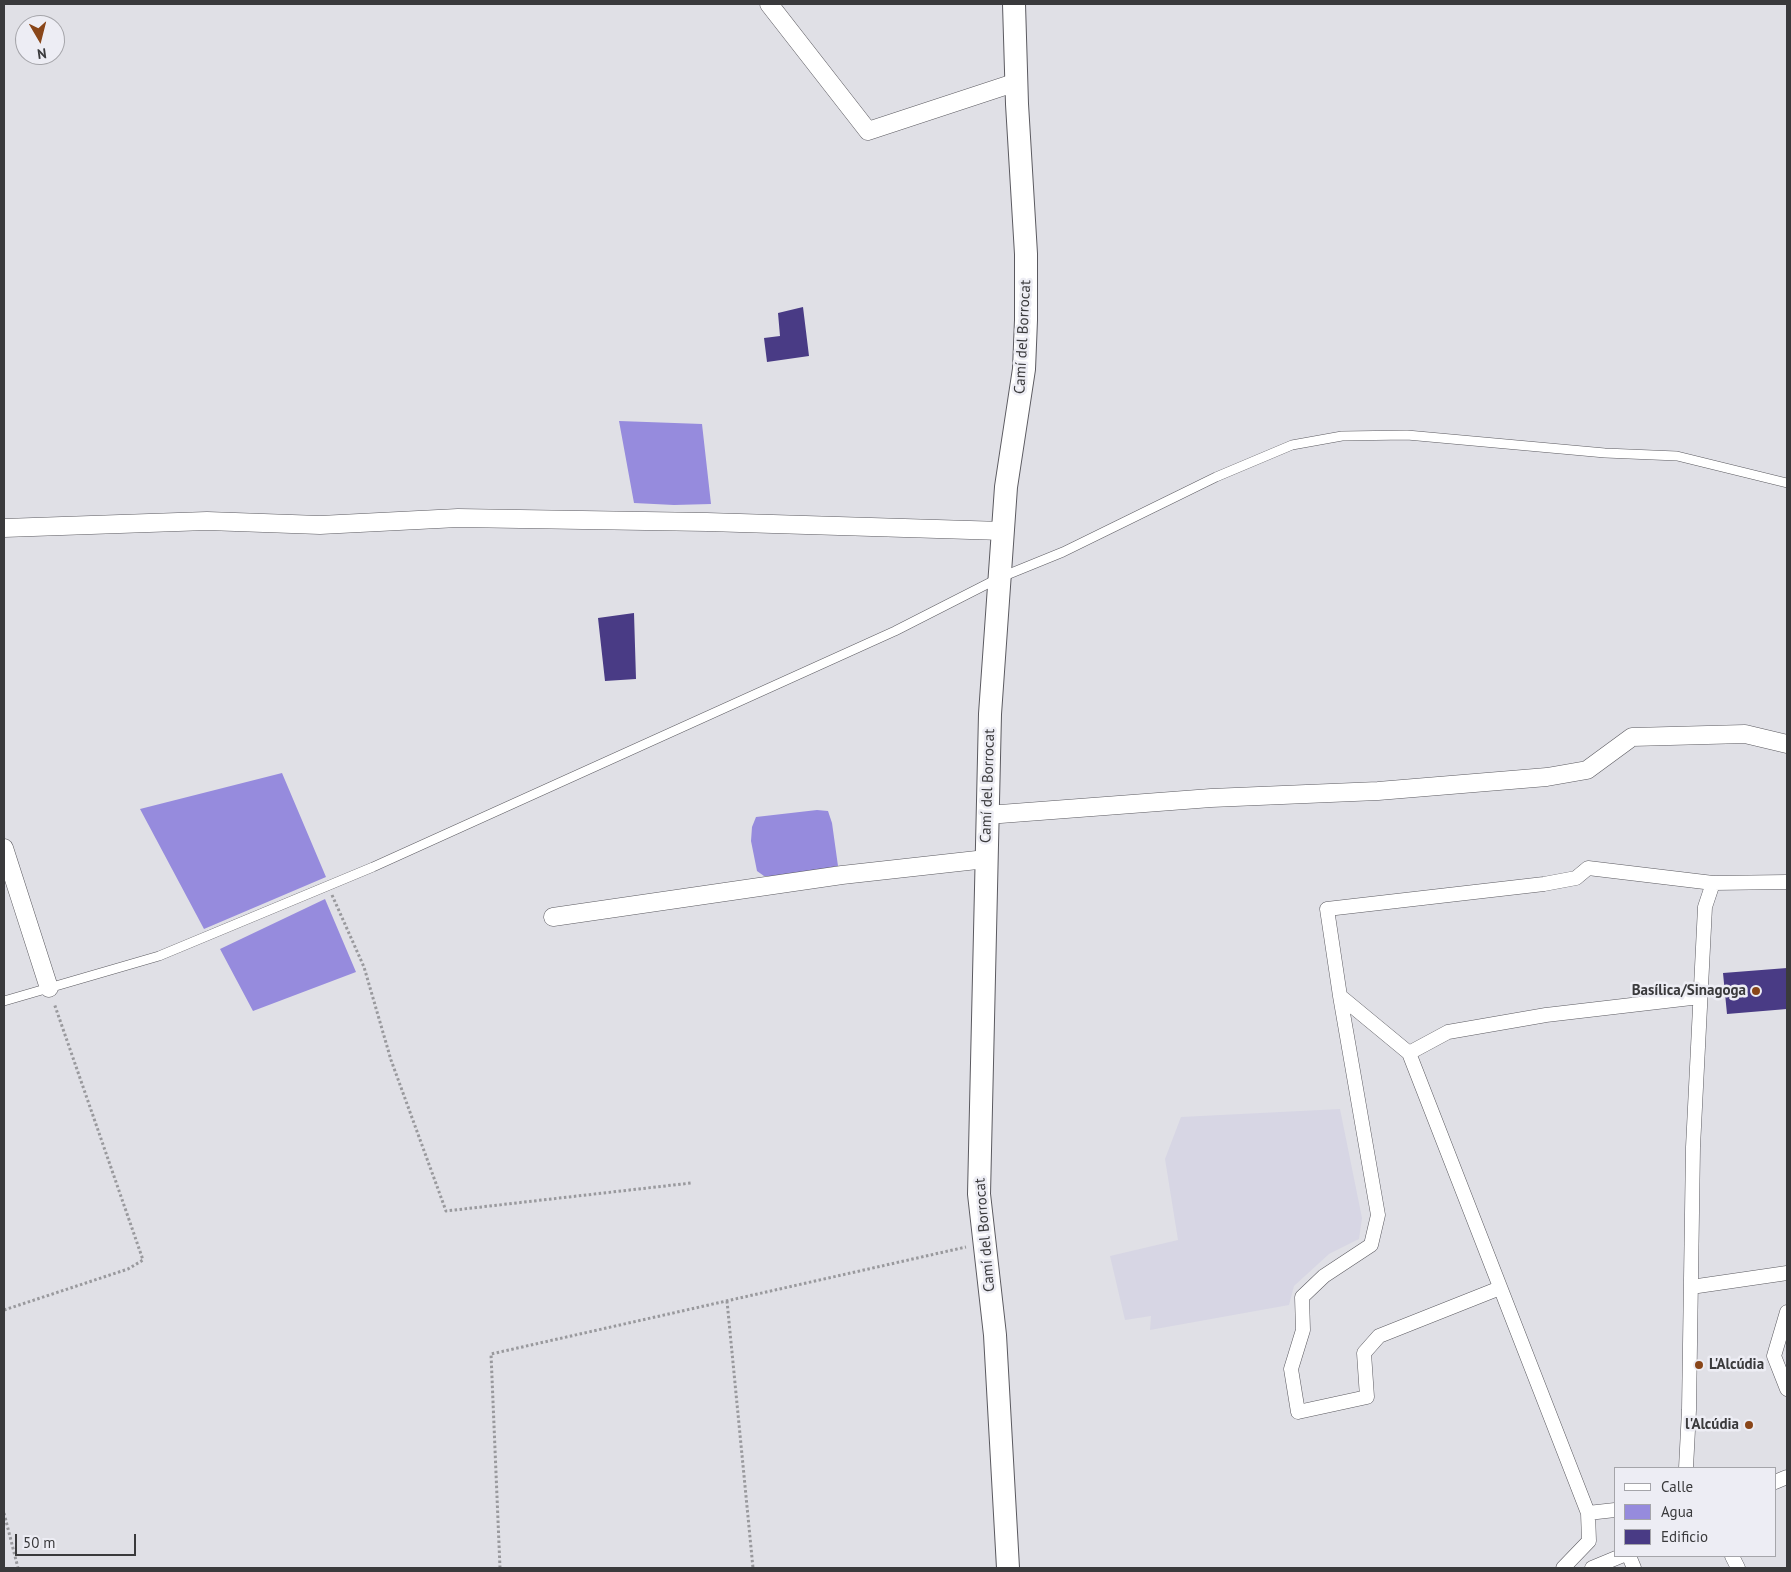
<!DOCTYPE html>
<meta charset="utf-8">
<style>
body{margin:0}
#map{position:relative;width:1791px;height:1572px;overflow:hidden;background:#e0e0e6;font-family:"PT Sans",sans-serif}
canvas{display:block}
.frame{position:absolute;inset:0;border:5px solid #3a3a3c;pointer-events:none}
.legend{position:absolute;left:1614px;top:1467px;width:162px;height:90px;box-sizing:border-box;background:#ededf4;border:1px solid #a5a5aa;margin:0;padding:6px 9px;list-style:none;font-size:15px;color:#3a3a3c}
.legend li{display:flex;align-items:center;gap:10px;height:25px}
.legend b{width:25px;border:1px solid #a5a5aa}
.north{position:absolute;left:15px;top:15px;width:50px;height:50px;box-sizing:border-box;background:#ededf4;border:1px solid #a5a5aa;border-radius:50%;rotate:172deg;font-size:14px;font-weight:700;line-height:20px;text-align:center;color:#3a3a3c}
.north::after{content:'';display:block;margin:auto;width:18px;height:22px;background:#894619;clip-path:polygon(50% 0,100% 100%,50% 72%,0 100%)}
.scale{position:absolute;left:15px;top:1534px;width:121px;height:22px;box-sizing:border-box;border:2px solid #3a3a3c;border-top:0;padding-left:6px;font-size:15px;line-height:18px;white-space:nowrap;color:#3a3a3c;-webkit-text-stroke:4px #ededf4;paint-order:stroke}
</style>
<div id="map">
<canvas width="1791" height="1572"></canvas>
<div class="frame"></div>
<ul class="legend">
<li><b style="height:6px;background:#fff"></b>Calle</li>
<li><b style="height:14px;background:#968bdd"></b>Agua</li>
<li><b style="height:14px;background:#493b85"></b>Edificio</li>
</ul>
<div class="north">N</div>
<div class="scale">50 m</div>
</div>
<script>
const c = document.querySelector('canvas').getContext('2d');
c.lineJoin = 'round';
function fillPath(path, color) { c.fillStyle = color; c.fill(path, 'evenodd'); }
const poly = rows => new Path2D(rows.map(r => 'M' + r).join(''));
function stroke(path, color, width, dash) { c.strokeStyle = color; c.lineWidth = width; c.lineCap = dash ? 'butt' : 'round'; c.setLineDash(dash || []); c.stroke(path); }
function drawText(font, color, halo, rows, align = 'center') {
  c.font = font + ' "PT Sans",sans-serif'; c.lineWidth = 5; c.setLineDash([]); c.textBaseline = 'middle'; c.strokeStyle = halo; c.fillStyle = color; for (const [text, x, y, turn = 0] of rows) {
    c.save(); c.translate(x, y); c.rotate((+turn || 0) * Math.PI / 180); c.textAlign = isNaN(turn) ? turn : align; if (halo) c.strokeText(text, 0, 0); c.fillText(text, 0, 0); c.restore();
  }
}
const built = poly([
 [1340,1109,1362,1218,1359,1239,1329,1254,1294,1286,1289,1305,1150,1330,1151,1316,1125,1320,1110,1256,1178,1240,1165,1159,1181,1117]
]);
const water = poly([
 [619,421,702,424,711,504,674,505,634,503],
 [282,773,326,877,204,929,140,809],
 [817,810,828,811,832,823,838,866,789,876,764,876,757,871,751,841,752,827,756,817],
 [325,899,356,972,253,1011,220,949]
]);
const building = poly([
 [803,307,809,356,767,362,764,338,780,336,778,313],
 [634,613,636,679,605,681,598,618],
 [1787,968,1787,1009,1727,1014,1723,973]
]);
const path = poly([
 [332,895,364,967,391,1060,446,1211,691,1183],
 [727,1301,753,1568],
 [4,1310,128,1269,143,1260,54,1003],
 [4,1513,18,1568],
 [500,1568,491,1354,966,1247]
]);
const service = poly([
 [4,1001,159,956,373,867,895,631,999,578,1063,552,1216,477,1292,445,1342,436,1407,435,1605,453,1677,456,1787,483]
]);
const pedestrian = poly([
 [1340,996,1378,1215,1371,1245,1324,1276,1302,1297,1303,1330,1291,1369,1298,1412,1367,1397,1364,1353,1379,1336,1500,1288],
 [1409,1053,1340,996,1327,909,1544,884,1576,878,1588,868,1713,883],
 [1691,1287,1787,1273],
 [1787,1312,1774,1356,1787,1389],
 [1686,1468,1689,1410,1693,1147,1705,907,1713,883,1787,882],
 [1775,1482,1787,1477],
 [1588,1513,1409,1053,1448,1032,1546,1015,1700,997],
 [1629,1556,1634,1568],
 [1732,1556,1738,1568],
 [1563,1568,1589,1541,1588,1513,1615,1510],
 [1592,1568,1621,1556]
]);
const minor = poly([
 [769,4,868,131,1017,82],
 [4,528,207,521,320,525,458,518,707,522,1003,531],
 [987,815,1211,798,1378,791,1547,777,1587,770,1632,737,1745,734,1787,744],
 [4,848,49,988],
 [553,917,842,875,986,859]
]);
const tertiary = poly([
 [1008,1568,995,1335,979,1194,990,714,1006,487,1024,369,1026,320,1026,254,1017,104,1014,4]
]);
const markers = [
 [1756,991,5,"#894619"],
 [1699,1365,5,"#894619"],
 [1749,1425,5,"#894619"]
];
const streetNames = [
 ["Camí del Borrocat",1023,337,-87],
 ["Camí del Borrocat",988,786,-88],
 ["Camí del Borrocat",985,1235,-95]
];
const poiNames = [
 ["Basílica/Sinagoga",1746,991],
 ["L'Alcúdia",1709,1365,"left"],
 ["l'Alcúdia",1739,1425]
];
fillPath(built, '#d7d6e4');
fillPath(water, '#968bdd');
fillPath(building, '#493b85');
stroke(service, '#5b5a60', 10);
stroke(pedestrian, '#5b5a60', 15);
stroke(minor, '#5b5a60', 19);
stroke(tertiary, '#5b5a60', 24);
stroke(path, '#99999d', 3, [2.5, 2.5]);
stroke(service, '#fff', 9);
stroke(pedestrian, '#fff', 14);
stroke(minor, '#fff', 18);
stroke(tertiary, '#fff', 22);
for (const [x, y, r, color] of markers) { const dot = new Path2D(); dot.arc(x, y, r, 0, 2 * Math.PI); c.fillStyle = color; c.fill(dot); stroke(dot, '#ededf4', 2); }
drawText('15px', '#3a3a3c', '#ededf4', streetNames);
drawText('bold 15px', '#3a3a3c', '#ededf4', poiNames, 'right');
</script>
